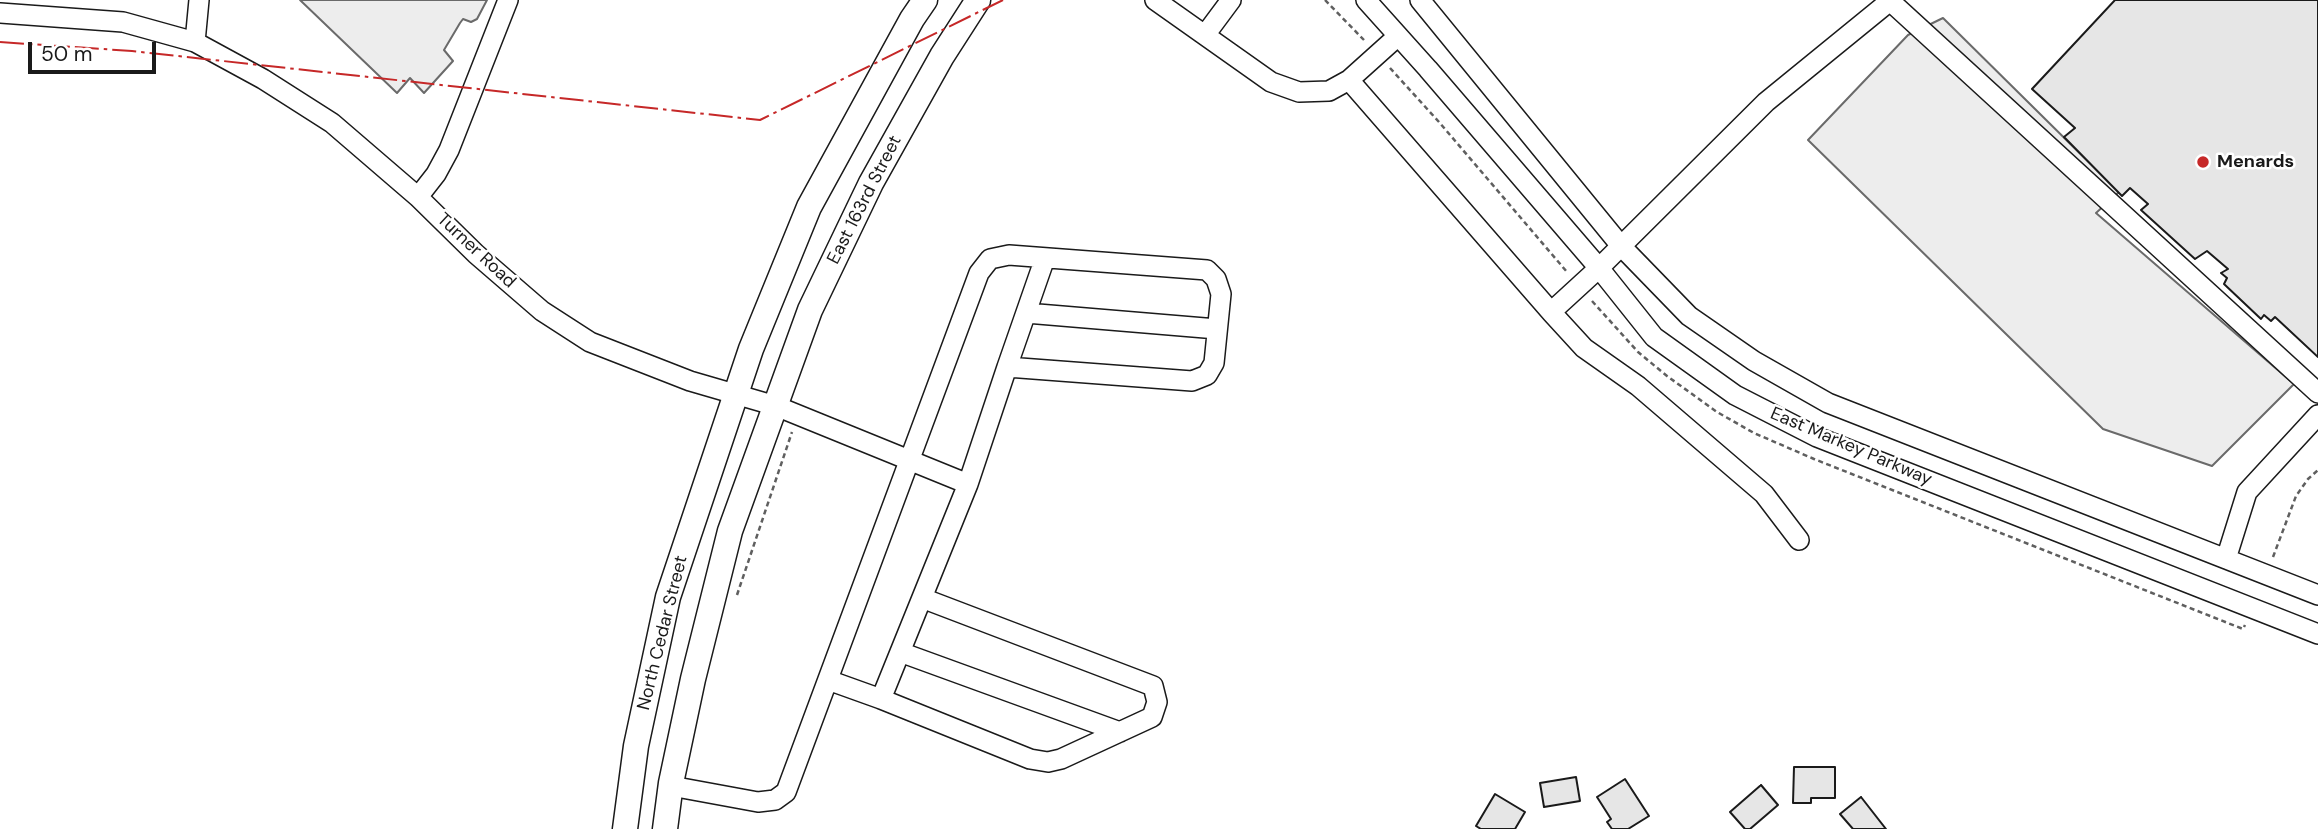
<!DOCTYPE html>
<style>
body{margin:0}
#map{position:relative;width:2318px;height:829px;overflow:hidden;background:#fff;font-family:"DM Sans",sans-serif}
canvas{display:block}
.scale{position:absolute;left:28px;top:42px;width:128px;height:32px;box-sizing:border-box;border:4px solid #1a1a1a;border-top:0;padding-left:9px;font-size:21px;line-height:24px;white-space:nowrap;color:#1a1a1a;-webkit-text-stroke:5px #fff;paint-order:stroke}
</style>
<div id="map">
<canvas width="2318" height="829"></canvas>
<div class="scale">50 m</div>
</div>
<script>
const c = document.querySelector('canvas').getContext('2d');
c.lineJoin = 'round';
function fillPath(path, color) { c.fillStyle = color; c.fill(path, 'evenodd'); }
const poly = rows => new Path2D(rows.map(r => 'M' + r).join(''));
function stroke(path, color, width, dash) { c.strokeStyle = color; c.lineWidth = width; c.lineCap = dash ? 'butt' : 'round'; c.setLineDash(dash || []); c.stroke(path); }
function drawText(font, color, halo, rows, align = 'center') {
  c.font = font + ' "DM Sans",sans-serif'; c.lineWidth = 5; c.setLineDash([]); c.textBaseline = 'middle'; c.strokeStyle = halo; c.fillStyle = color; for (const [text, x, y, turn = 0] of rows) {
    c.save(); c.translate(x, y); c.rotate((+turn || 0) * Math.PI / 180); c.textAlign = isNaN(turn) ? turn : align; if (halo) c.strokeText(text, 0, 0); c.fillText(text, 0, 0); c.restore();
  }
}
const parking = poly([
 [300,0,487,0,477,19,471,22,463,19,460,23,444,50,453,61,424,93,410,78,397,93,300,0],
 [1943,18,2119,192,2096,213,2294,384,2212,466,2103,429,1808,140,1908,35,1943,18]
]);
const building = poly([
 [2115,0,2318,0,2318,357,2275,317,2271,321,2264,315,2261,319,2224,284,2227,278,2221,273,2228,269,2207,251,2195,259,2141,210,2148,204,2130,188,2122,196,2064,137,2075,128,2032,89,2115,0],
 [1794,767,1835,767,1835,798,1811,798,1811,803,1793,803,1794,767],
 [1576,777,1580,801,1544,807,1540,783,1576,777],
 [1625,779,1649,816,1628,829,1612,829,1607,822,1611,819,1597,797,1625,779],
 [1761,785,1778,805,1750,829,1745,829,1730,812,1761,785],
 [1495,794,1525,812,1515,829,1481,829,1476,826,1495,794],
 [1861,797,1886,829,1853,829,1840,814,1861,797]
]);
const path = poly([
 [1325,0,1364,40],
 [1390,68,1439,122,1567,272],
 [1592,301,1638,352,1667,376,1717,412,1754,433,1814,459,2243,629,2245,625],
 [2273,557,2296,496,2308,479,2318,470],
 [737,595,792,432]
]);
const minor = poly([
 [1155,0,1271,82,1299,92,1329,91,1349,80,1398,36],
 [1366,0,1428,69,1599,268,1654,337,1735,395,1817,437,2318,634],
 [1420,0,1621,246,1689,316,1754,361,1828,403,2318,595],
 [0,13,123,22,195,42,263,79,332,123,418,197,476,254,542,311,590,342,690,381,776,406,968,484],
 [1205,35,1231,0],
 [195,42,199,0],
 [1349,80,1551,312,1599,268,1766,102,1890,1,2318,393],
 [418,197,436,174,449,150,508,0],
 [1551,312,1584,348,1638,386,1764,494,1799,540],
 [1026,313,1217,329],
 [1007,367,1045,258],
 [2226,559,2247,492,2318,415],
 [900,652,1120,732],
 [881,699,1030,759,1048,762,1061,759,1152,717,1157,702,1153,686,922,598],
 [671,786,758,802,775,800,786,792,979,273,990,259,1009,255,1207,270,1216,279,1221,294,1214,363,1207,375,1192,381,1007,367,968,484,881,699,828,680]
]);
const major = poly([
 [625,829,636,746,668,597,751,349,809,207,912,19,925,0],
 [665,829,671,783,693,679,730,531,810,310,871,183,942,56,978,0]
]);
const power = poly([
 [0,42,132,51,760,120,1003,0]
]);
const markers = [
 [2203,162,7,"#c62828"]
];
const poiNames = [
 ["Menards",2217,162]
];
const streetNames = [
 ["East 163rd Street",865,200,-63],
 ["Turner Road",476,251,43],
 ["East Markey Parkway",1851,447,23],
 ["North Cedar Street",663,633,-76]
];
fillPath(parking, '#ededed');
stroke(parking, '#6a6a6a', 2);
fillPath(building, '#e6e6e6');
stroke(building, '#1a1a1a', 2);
stroke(minor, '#1a1a1a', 22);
stroke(major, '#1a1a1a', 27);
stroke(path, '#5f5f5f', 2.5, [5, 3.5]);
stroke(minor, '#fff', 19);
stroke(major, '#fff', 24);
stroke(power, '#c62828', 2, [24, 5, 3.5, 5]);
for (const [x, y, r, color] of markers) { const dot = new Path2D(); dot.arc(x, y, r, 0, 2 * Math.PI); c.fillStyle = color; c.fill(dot); stroke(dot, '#fff', 2.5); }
drawText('bold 18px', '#1a1a1a', '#fff', poiNames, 'left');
drawText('18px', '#1a1a1a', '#fff', streetNames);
</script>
